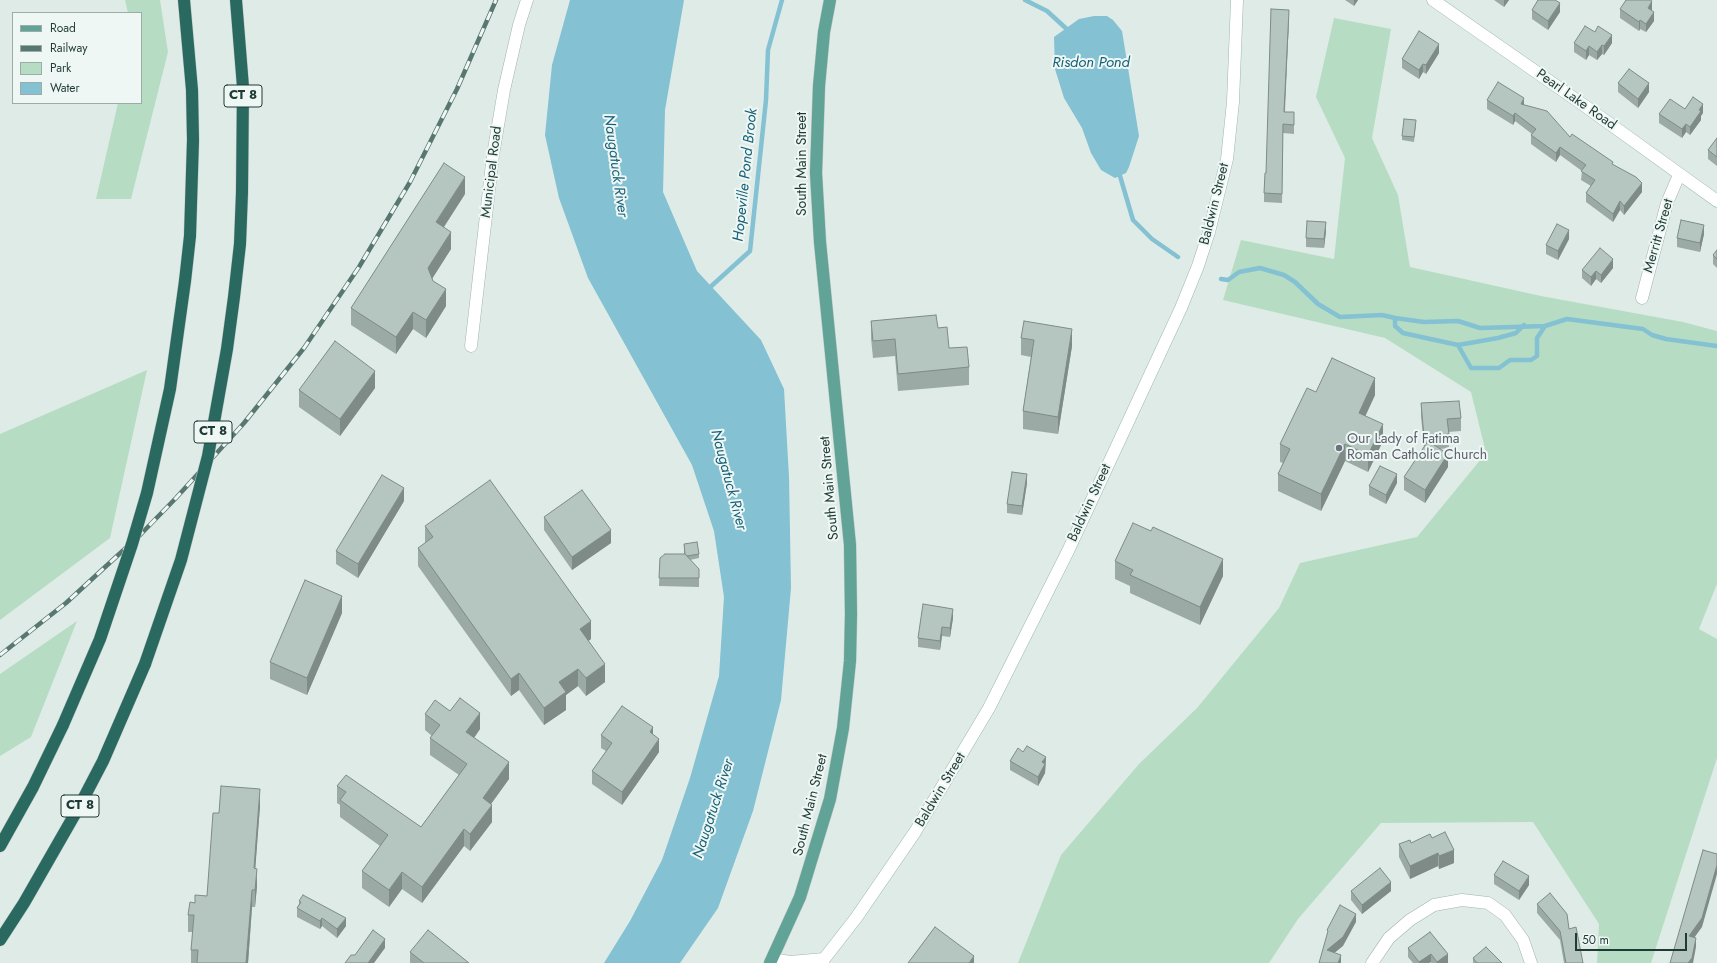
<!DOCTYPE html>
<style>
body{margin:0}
#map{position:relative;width:1717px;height:963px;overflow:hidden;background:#dfebe6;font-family:Jost,sans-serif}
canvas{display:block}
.legend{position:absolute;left:12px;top:12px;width:130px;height:92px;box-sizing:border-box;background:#eff7f4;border:1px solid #9caca8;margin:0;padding:5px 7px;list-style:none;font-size:12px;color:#1f3b36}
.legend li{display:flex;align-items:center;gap:8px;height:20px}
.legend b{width:20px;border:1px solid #9caca8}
.scale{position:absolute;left:1575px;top:933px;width:112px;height:18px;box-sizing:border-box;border:2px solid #1f3b36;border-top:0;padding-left:5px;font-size:12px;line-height:14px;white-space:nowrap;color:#1f3b36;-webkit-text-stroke:3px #eff7f4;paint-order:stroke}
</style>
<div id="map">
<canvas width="1717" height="963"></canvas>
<ul class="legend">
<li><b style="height:5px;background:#61a396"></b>Road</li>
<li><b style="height:5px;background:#597771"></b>Railway</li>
<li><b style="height:11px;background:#b6ddc3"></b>Park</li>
<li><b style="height:11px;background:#83c1d3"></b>Water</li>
</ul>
<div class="scale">50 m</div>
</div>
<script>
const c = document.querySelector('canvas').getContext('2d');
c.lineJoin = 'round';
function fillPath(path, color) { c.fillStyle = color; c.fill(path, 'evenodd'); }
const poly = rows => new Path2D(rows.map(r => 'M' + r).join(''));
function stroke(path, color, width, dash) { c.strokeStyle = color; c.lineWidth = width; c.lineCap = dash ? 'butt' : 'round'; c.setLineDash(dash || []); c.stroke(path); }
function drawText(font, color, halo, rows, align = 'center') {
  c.font = font + ' Jost,sans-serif'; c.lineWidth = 4; c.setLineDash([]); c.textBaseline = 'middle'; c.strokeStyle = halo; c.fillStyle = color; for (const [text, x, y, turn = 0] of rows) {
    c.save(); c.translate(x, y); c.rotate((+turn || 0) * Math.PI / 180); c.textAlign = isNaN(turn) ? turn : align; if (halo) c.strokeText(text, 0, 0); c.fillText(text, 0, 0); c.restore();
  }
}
const green = poly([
 [125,0,160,0,168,52,131,199,96,199,118,103,141,103,141,13,128,13],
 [1334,18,1391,29,1372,138,1398,195,1410,267,1541,296,1683,322,1717,331,1717,584,1699,629,1717,639,1717,758,1651,963,1597,963,1599,924,1533,822,1381,823,1298,919,1269,963,1018,963,1061,855,1139,764,1197,708,1279,608,1300,563,1417,537,1486,453,1471,392,1385,338,1223,300,1241,240,1334,259,1345,158,1316,97],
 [147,370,110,538,0,620,0,434],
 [77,621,31,737,0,756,0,674]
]);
const water = poly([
 [570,0,684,0,665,110,663,192,697,271,761,340,784,389,789,477,791,588,781,700,753,811,718,908,680,963,604,963,630,921,662,860,690,778,719,676,724,597,714,531,692,465,588,278,559,198,545,135,552,65],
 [1094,16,1107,16,1113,20,1122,31,1139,136,1129,167,1126,173,1115,178,1101,170,1091,153,1082,128,1064,98,1055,69,1054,37,1079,19]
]);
const stream = poly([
 [1025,0,1047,11,1070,32],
 [1115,172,1120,176,1133,220,1152,239,1178,257],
 [1221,279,1228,280,1239,272,1260,268,1284,275,1295,282,1318,304,1340,317,1382,315,1395,318,1395,326,1403,333,1458,345,1471,368,1499,368,1510,360,1531,360,1537,356,1537,338,1545,326,1567,319,1643,329,1652,335,1666,339,1717,346],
 [707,290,750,251,766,100,768,50,782,0],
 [1395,318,1424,322,1458,321,1480,328,1545,326],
 [1458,345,1498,338,1516,333,1524,325]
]);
const minor = poly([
 [1642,298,1667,203,1679,175],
 [471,346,493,155,504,90,519,25,527,0],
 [1372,963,1389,938,1410,920,1434,905,1462,900,1488,903,1505,915,1523,940,1531,963]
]);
const secondary = poly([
 [1433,0,1585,106,1717,201],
 [772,959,790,962,824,959],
 [823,963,824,959,856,918,915,832,989,708,1068,551,1181,308,1198,266,1209,232,1227,159,1233,102,1237,0]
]);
const primary = poly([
 [770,963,800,897,830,799,843,728,850,661,851,614,850,545,820,242,816,173,819,86,824,32,830,0]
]);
const motorway = poly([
 [184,0,192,90,193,140,190,236,185,281],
 [236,0,243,87,242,192],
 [0,846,33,787,63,725],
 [0,940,24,903,79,807,103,761,145,664]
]);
const rail = poly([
 [0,655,66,603,141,534,176,498,244,423,304,348,359,267,410,182,457,89,496,0]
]);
const motorwayBridge = poly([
 [145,664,181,560,208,456,227,349,234,297,240,244,242,192],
 [63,725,100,639,132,544,147,493,170,389,185,281]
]);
const wall = poly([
 [1345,0,1358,0,1354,6],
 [1494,0,1509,0,1504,7],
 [1620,9,1652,10,1652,11,1654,21,1646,32,1640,29,1639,31,1620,18],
 [1532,10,1560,12,1548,30,1532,19],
 [1289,19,1285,112,1294,112,1294,134,1283,133,1282,203,1264,202,1264,193,1266,173],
 [1574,43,1612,43,1604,55,1602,54,1597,60,1589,55,1586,60,1574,52],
 [1439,53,1426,74,1423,72,1419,79,1402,68,1402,59],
 [1618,83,1649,92,1638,108,1618,92],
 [1487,100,1524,105,1570,137,1613,165,1642,192,1624,215,1620,210,1613,222,1586,202,1586,193,1591,186,1581,180,1582,171,1560,155,1556,162,1531,144,1531,135,1532,134,1515,121,1513,125,1487,109],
 [1685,109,1703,113,1701,116,1701,120,1690,135,1686,132,1682,138,1659,123,1659,114],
 [1416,124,1414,142,1402,140,1402,136],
 [1717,138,1717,166,1708,159,1708,150],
 [465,194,444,227,451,249,432,279,446,306,426,338,413,329,396,354,351,325,351,308],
 [1326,231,1324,248,1306,247,1306,238],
 [1704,234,1700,252,1677,247,1677,238],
 [1569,239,1558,260,1546,254,1546,245],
 [1717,250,1717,268,1713,264,1713,255],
 [1613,268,1601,283,1596,279,1591,286,1582,278,1582,270],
 [871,321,938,328,949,348,969,367,969,385,898,391,895,356,873,358,871,338],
 [1021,338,1072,346,1058,434,1023,429,1023,411,1031,357,1021,355],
 [375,388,340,436,299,407,299,390],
 [1316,392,1375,395,1365,416,1383,441,1368,472,1345,461,1321,511,1278,491,1278,474,1283,463,1280,462,1280,444],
 [1421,403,1461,418,1461,431,1448,432,1449,448,1440,449,1448,467,1425,503,1404,490,1404,477,1424,447,1421,416],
 [1027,483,1022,515,1007,513,1007,504],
 [1397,483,1386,504,1369,495,1369,486],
 [404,501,358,578,336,564,336,551],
 [544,517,611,543,572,570,544,530],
 [425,526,591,639,588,641,605,682,586,696,578,686,566,695,566,710,544,725,519,690,511,696,418,566,418,548,425,543],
 [684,544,699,554,699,558,690,560,699,569,699,587,659,586,660,558,684,554],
 [1115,561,1223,576,1200,625,1130,593,1130,586,1115,579],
 [342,613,307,695,270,679,270,662],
 [953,618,950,637,942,636,940,650,918,647,918,638],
 [450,711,480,729,474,738,509,779,491,804,492,822,470,851,464,846,422,903,402,889,389,907,362,888,362,871,380,846,340,817,340,805,337,803,337,786,421,827,459,775,430,755,430,738,432,736,425,730,425,714],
 [653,734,659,752,622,805,592,784,592,771,606,751,601,748,601,735],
 [1023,752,1046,757,1045,773,1038,786,1010,770,1010,761],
 [260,806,255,869,257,886,255,907,252,907,248,963,191,963,191,950,193,932,188,932,188,915,195,903,207,896,219,813],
 [1432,838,1454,863,1439,869,1438,866,1410,879,1399,857,1399,844,1411,843],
 [1494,875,1529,885,1519,900,1494,884],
 [1351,891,1391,891,1362,914,1351,900],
 [299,901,346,926,337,938,322,926,320,929,297,917,297,908,299,904],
 [1537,904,1569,929,1583,963,1564,963,1560,940,1537,913],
 [1430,932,1448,963,1431,963,1431,962,1429,963,1413,963,1408,957,1408,948],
 [410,952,469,963,410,963],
 [1473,958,1502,963,1473,963]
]);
const shadedWall = poly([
 [1354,0,1358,0,1354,6],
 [1504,0,1509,0,1504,7],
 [1652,1,1652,10,1648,17,1648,8],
 [1560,3,1560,12,1548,30,1548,21],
 [1289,10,1289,19,1284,121,1284,112],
 [1654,12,1654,21,1646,32,1646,24],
 [1640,20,1640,29,1639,31,1639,22],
 [1612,35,1612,43,1604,55,1604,46],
 [1439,44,1439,53,1426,74,1426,65],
 [1602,45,1602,54,1597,60,1597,52],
 [1589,46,1589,55,1586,60,1586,51],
 [1423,64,1423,72,1419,79,1419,70],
 [1649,83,1649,92,1638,108,1638,99],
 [1524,98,1524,107,1521,104],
 [1703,104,1703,113,1701,116,1701,120,1690,135,1690,127,1699,110],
 [1515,113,1515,121,1513,125,1513,116],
 [1686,124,1686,132,1682,138,1682,129],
 [1560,147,1560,155,1556,162,1556,153],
 [465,177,465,194,436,239,436,222],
 [1642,183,1642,192,1624,215,1624,206],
 [1620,201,1620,210,1613,222,1613,214],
 [1326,222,1326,231,1324,248,1324,239],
 [1704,225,1704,234,1700,252,1700,243],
 [1569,230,1569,239,1558,260,1558,251],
 [451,232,451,249,428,285,428,268],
 [1613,259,1613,268,1601,283,1601,275],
 [1596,271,1596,279,1591,286,1591,277],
 [446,289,446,306,426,338,426,320],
 [413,312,413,329,396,354,396,337],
 [1072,329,1072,346,1058,434,1058,417],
 [375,371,375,388,340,436,340,419],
 [1375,378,1375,395,1359,430,1359,413],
 [1383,424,1383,441,1368,472,1368,455],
 [1345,444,1345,461,1321,511,1321,494],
 [1448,454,1448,467,1425,503,1425,490],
 [1027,474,1027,483,1022,515,1022,506],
 [1397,474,1397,483,1386,504,1386,495],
 [404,488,404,501,358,578,358,564],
 [611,530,611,543,572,570,572,557],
 [1223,559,1223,576,1200,625,1200,607],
 [342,596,342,613,307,695,307,678],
 [953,609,953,618,950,637,950,628],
 [591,621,591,639,580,647,580,629],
 [942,627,942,636,940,650,940,641],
 [605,664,605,682,586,696,586,678],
 [578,669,578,686,566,695,566,710,544,725,544,708,559,682],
 [519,673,519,690,511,696,511,679],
 [480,713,480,729,466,749,466,732],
 [653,727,653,740,650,732],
 [659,739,659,752,622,805,622,792],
 [1046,757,1045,773,1038,786,1038,777,1042,762],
 [509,762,509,779,483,815,483,798],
 [260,789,260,806,254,886,254,868],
 [492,805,492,822,470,851,470,834],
 [464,829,464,846,422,903,422,887],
 [1454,850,1454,863,1439,869,1439,856],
 [1438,853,1438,866,1410,879,1410,866],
 [1717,865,1717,874,1702,927,1689,945,1689,936],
 [257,869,257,886,255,907,255,890],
 [402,872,402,889,389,907,389,890],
 [1529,876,1529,885,1519,900,1519,891],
 [1391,882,1391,891,1362,914,1362,905],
 [252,890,252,907,248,963,246,963],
 [1356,914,1356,922,1343,946,1327,959,1327,950],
 [322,918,322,926,320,929,320,921],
 [346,918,346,926,337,938,337,929],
 [1696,938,1696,947,1693,963,1688,963],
 [385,939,385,948,374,963,368,963],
 [1431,954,1431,962,1429,963,1419,963,1419,962],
 [1448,954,1448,963,1437,963,1437,962],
 [1341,955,1341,963,1338,963],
 [974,956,974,963,969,963]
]);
const building = poly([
 [1538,0,1555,0,1560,3,1548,21,1532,10,1538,0],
 [1626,0,1650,0,1652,1,1648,8,1654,12,1646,24,1640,20,1639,22,1620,9,1626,0],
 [1271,9,1289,10,1284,112,1294,112,1294,125,1283,124,1282,194,1264,193,1265,173,1266,173,1271,9],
 [1585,26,1595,32,1598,26,1612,35,1604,46,1602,45,1597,52,1589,46,1586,51,1574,43,1585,26],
 [1419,31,1439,44,1426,65,1423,64,1419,70,1402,59,1419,31],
 [1629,69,1649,83,1638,99,1618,83,1629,69],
 [1498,82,1524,98,1521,104,1547,111,1570,137,1572,134,1613,162,1612,164,1636,177,1642,183,1624,206,1620,201,1613,214,1586,193,1595,180,1581,171,1586,165,1560,147,1556,153,1531,135,1536,129,1515,113,1513,116,1487,100,1498,82],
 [1693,97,1703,104,1699,110,1701,111,1690,127,1686,124,1682,129,1659,114,1670,99,1685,109,1693,97],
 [1404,119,1416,120,1414,137,1402,136,1404,119],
 [1717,138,1717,157,1708,150,1717,138],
 [444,163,465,177,436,222,451,232,428,268,433,281,446,289,426,320,413,312,396,337,351,308,444,163],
 [1681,220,1704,225,1700,243,1677,238,1681,220],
 [1307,221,1326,222,1324,239,1306,238,1307,221],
 [1557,224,1569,230,1558,251,1546,245,1557,224],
 [1600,248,1613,259,1601,275,1596,271,1591,277,1582,270,1600,248],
 [1717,250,1717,259,1713,255,1717,250],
 [936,315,938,328,947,327,949,348,967,347,969,367,898,374,895,339,873,341,871,321,936,315],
 [1024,321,1072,329,1058,417,1023,411,1034,340,1021,338,1024,321],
 [335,341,375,371,340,419,299,390,335,341],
 [1332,358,1375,378,1359,413,1383,424,1368,455,1345,444,1321,494,1278,474,1290,449,1280,444,1307,388,1316,392,1332,358],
 [1459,401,1461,418,1447,419,1449,434,1424,437,1421,403,1459,401],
 [1428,441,1448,454,1425,490,1404,477,1428,441],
 [1380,466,1397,474,1386,495,1369,486,1380,466],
 [1012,472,1027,474,1022,506,1007,504,1012,472],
 [382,475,404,488,358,564,336,551,382,475],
 [490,480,591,621,580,629,605,664,586,678,578,669,559,682,566,692,544,708,519,673,511,679,418,548,433,537,425,526,490,480],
 [582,490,611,530,572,557,544,517,582,490],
 [1133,523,1151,531,1153,527,1223,559,1200,607,1130,575,1133,570,1115,561,1133,523],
 [697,542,699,554,687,556,685,554,684,544,697,542],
 [665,554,685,554,699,569,699,578,659,578,660,558,665,554],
 [305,580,342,596,307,678,270,662,305,580],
 [923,604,953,609,950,628,942,627,940,641,918,638,923,604],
 [460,698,480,713,466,732,509,762,483,798,492,805,470,834,464,829,422,887,402,872,389,890,362,871,388,835,340,800,346,792,337,786,346,775,421,827,467,764,430,738,440,725,425,714,435,700,450,711,460,698],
 [622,706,653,727,650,732,659,739,622,792,592,771,612,743,601,735,622,706],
 [1027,746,1046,757,1042,762,1045,764,1038,777,1010,761,1018,748,1023,752,1027,746],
 [221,786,260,789,254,868,257,869,255,890,252,890,246,963,197,963,198,950,191,950,194,915,188,915,190,902,195,903,195,895,207,896,213,813,219,813,221,786],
 [1445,832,1454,850,1439,856,1438,853,1410,866,1399,844,1410,840,1411,843,1430,834,1432,838,1445,832],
 [1703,850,1717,854,1717,865,1702,918,1689,936,1696,938,1692,958,1688,963,1670,963,1703,850],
 [1503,861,1529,876,1519,891,1494,875,1503,861],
 [1380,868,1391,882,1362,905,1351,891,1380,868],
 [1550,893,1567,914,1569,929,1576,927,1583,963,1566,963,1560,931,1537,904,1550,893],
 [303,895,346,918,337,929,322,918,320,921,297,908,301,902,299,901,303,895],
 [1340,905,1356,914,1343,937,1327,950,1341,955,1338,963,1319,963,1328,931,1327,930,1340,905],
 [935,927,974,956,969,963,908,963,935,927],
 [373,930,385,939,368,963,345,963,351,955,355,955,373,930],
 [428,930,469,963,424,963,410,952,428,930],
 [1430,932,1448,954,1437,962,1431,954,1419,962,1408,948,1430,932],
 [1486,947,1502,963,1477,963,1473,958,1486,947]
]);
const markers = [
 [1339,448,4,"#6b7280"]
];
const shields = [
 [243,96,38],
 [213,432,38],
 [80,806,38]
];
const shieldNames = [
 ["CT 8",243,96],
 ["CT 8",213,432],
 ["CT 8",80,806]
];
const streetNames = [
 ["Pearl Lake Road",1576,100,35],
 ["South Main Street",803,164,-90],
 ["Municipal Road",492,172,-83],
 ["Baldwin Street",1215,204,-76],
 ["Merritt Street",1659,236,-74],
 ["South Main Street",830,488,-95],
 ["Baldwin Street",1090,503,-65],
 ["Baldwin Street",941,790,-59],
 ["South Main Street",811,805,-76]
];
const worshipNames = [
 ["Our Lady of Fatima",1347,440],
 ["Roman Catholic Church",1347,456]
];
const waterNames = [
 ["Risdon Pond",1091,63],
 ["Naugatuck River",615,166,82],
 ["Hopeville Pond Brook",746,175,-84],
 ["Naugatuck River",728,480,75],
 ["Naugatuck River",714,809,-72]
];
fillPath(green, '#b6ddc3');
fillPath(water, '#83c1d3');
stroke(stream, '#83c1d3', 4.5);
stroke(minor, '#a2b3ae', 13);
stroke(secondary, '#9db7af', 13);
stroke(primary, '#c0c8c7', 13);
stroke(motorway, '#c0c8c7', 13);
stroke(minor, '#fff', 12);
stroke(secondary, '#fff', 12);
stroke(primary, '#61a396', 12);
stroke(motorway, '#2a6960', 12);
stroke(rail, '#597771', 4.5);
stroke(rail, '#eff7f4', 3, [9]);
stroke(motorwayBridge, '#c0c8c7', 13, []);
stroke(motorwayBridge, '#2a6960', 12);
fillPath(wall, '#9baaa4');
fillPath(shadedWall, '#7e8b86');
fillPath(building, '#b4c6bf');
stroke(building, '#7e8b86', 1);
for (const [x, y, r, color] of markers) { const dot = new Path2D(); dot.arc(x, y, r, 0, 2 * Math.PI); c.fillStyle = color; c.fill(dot); stroke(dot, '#eff7f4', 1.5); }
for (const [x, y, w] of shields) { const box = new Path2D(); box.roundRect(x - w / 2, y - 11, w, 22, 3); c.fillStyle = '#eff7f4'; c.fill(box); stroke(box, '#1f3b36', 1); }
drawText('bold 13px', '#1f3b36', null, shieldNames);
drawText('14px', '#1f3b36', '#eff7f4', streetNames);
drawText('14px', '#5b616d', '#eff7f4', worshipNames, 'left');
drawText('italic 15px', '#17627a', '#eff7f4', waterNames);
</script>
